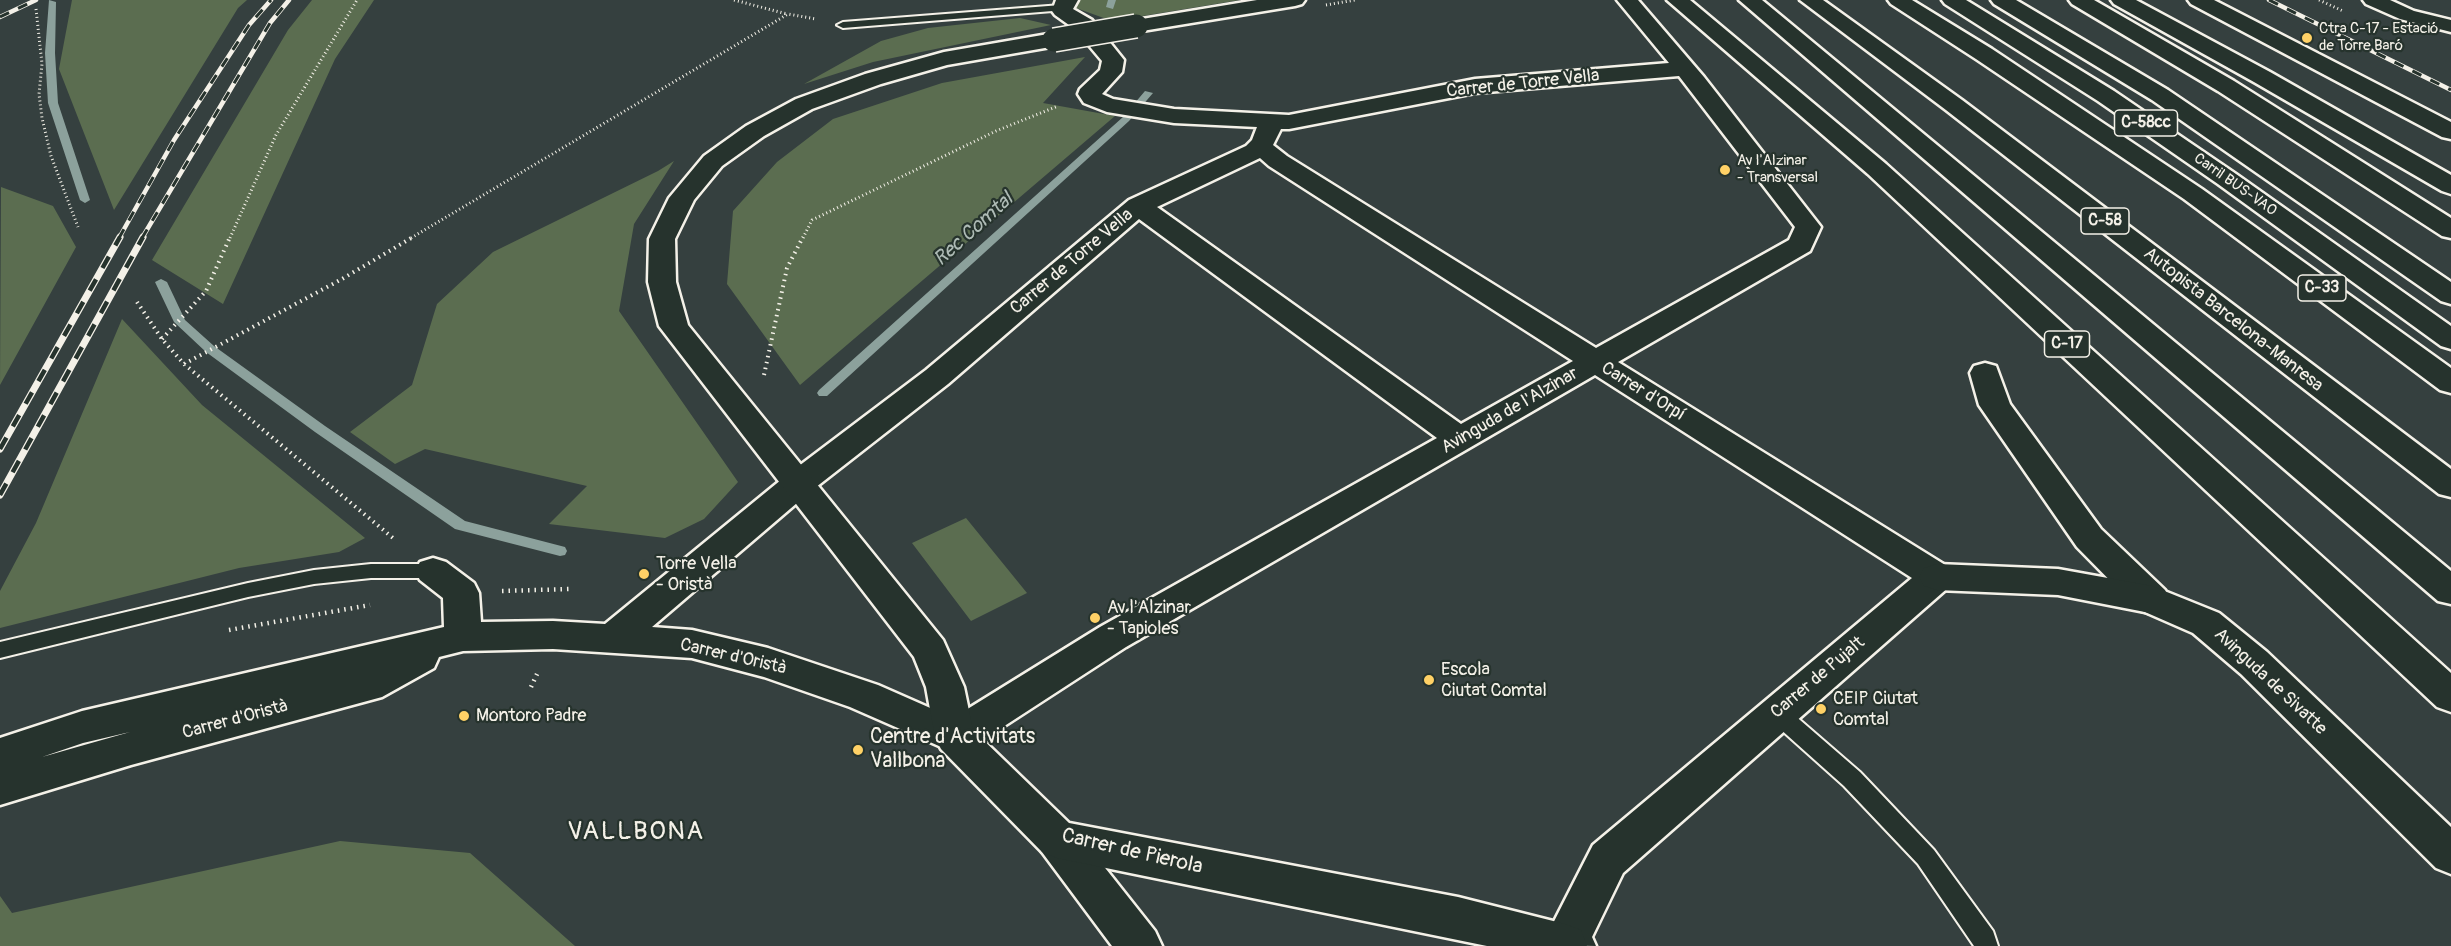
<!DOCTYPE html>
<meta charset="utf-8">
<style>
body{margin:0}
canvas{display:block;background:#35403f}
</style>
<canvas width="2451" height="946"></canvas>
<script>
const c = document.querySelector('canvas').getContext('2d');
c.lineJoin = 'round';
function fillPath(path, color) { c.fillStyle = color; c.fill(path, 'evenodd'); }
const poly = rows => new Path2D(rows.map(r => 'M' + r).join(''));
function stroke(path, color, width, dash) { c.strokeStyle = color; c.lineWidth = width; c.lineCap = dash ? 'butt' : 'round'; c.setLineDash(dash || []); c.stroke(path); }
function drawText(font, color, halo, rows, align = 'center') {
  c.font = font + ' Pangolin,sans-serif'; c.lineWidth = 4.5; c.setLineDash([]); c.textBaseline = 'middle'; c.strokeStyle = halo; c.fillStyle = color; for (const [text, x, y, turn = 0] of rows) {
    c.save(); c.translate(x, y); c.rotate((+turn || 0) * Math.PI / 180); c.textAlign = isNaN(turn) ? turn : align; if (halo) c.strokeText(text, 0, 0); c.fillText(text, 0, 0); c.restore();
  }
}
const green = poly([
 [72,0,247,0,238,8,114,210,59,69],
 [312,0,374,0,335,59,223,304,152,260,288,30],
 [1054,0,1240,0,1112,21],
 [1020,18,1051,25,873,62,804,84,881,41,928,28],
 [1085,57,1043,103,1115,116,800,385,727,284,733,211,777,162,833,119,942,83],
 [674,161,634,224,619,311,738,482,704,519,665,538,549,524,587,486,425,449,395,464,350,432,412,385,437,304,493,252,658,171],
 [1,187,53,206,76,247,0,385],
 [122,319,202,405,365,538,339,552,239,568,0,628,0,591,36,523],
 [966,518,1027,593,971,621,912,543],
 [340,841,470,853,575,946,0,946,0,896,12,913]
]);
const stream = poly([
 [49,0,56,2,55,53,58,103,90,200,85,203,80,200,48,103,45,53,49,0],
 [1108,0,1116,0,1113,9,1106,7,1108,0],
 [1145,91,1153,93,1129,121,827,396,819,396,817,393,819,390,1123,117,1145,91],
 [161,279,167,282,185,320,214,346,325,426,465,521,565,547,567,551,565,555,560,556,455,529,315,432,206,352,174,322,155,282,161,279]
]);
const pathFar2 = poly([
 [734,0,787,14],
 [2319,0,2343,11],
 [1326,5,1355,0],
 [36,9,42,64,39,94,42,118,51,156,78,227],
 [230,238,276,135,357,0],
 [411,238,788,14,816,19],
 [803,238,812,220,996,131,1058,106]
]);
const pathFar1 = poly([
 [137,302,162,339,184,364,393,538],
 [162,339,206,291,230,237],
 [184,364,342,279,413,237],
 [764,375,787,268,803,237]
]);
const path = poly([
 [502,591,571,589],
 [229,630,370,605],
 [531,687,537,674]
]);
const service = poly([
 [1061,5,1065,6,1065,10,843,28,837,25,843,22,1061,5],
 [371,564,433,564,440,566,443,571,440,576,433,578,371,578,314,584,248,597,0,658,0,642,248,583,314,570,371,564],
 [1777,704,1785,707,1860,772,1934,850,1993,931,1998,946,1974,946,1918,864,1844,786,1769,719,1766,713,1769,707,1777,704]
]);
const minor = poly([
 [1056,0,1078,0,1073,9,1092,20,1124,60,1122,72,1102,94,1113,99,1174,109,1289,115,1475,79,1669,63,1617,0,1638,0,1704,77,1821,227,1810,251,1618,362,1950,568,1955,577,1950,586,1623,873,1592,937,1596,946,1542,945,1593,845,1912,578,1595,375,1126,647,969,749,955,753,850,707,764,677,692,658,553,649,463,651,439,657,434,668,382,697,131,765,0,805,0,738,82,711,444,627,443,598,420,580,415,571,420,562,433,558,446,562,474,583,479,593,481,622,553,621,605,624,787,475,926,370,1129,200,1246,146,1252,140,1257,127,1174,123,1107,112,1084,103,1078,94,1080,89,1100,70,1102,61,1076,30,1055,15,1052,11,1056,0],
 [1679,76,1795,227,1789,240,1596,348,1287,156,1273,145,1281,129,1289,129,1475,93,1679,76],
 [1260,158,1269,166,1573,361,1461,424,1157,207,1260,158],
 [1139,219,1437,438,1100,627,953,718,878,685,768,648,692,630,652,627,811,491,948,384,1139,219],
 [130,732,42,757,83,743,130,732],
 [2363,0,2390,0,2414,11,2451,20,2451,32,2400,19,2366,4,2363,0],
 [1985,363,1996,366,2010,404,2101,529,2165,590,2170,600,2165,610,2152,614,2139,610,2077,547,1979,405,1970,373,1974,366,1985,363],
 [1057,820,1072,826,1155,931,1162,946,1112,946,1042,852,1036,839,1042,826,1057,820]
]);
const tertiary = poly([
 [1257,0,1305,0,1302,4,1295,6,1136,32,1128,31,1125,26,1128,21,1136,20,1257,0],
 [1054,33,1062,35,1065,40,1062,45,947,65,881,84,812,109,764,136,722,166,694,200,675,239,676,282,688,325,943,640,964,687,973,730,1069,823,1458,897,1565,924,1581,930,1587,946,1487,946,1057,858,1042,852,941,749,935,737,926,687,914,657,659,326,648,282,649,239,669,198,704,156,746,126,796,99,865,74,944,52,1054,33],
 [1937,564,2058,569,2152,586,2219,613,2267,652,2451,827,2451,874,2436,868,2241,674,2193,633,2145,612,2058,595,1937,590,1924,586,1919,577,1924,568,1937,564]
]);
const trunk = poly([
 [1667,0,1690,0,1886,164,2451,673,2451,712,2437,707,1868,174,1667,0],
 [1942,0,1966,0,2114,91,2236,174,2451,326,2451,349,2441,346,2218,184,2098,101,1945,4,1942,0],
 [2069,0,2094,0,2234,81,2451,218,2451,238,2442,236,2218,91,2072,4,2069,0],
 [2188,0,2214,0,2451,122,2451,139,2442,137,2191,4,2188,0]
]);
const motorway = poly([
 [1739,0,1762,0,2451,571,2451,604,2438,601,1739,0],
 [1800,0,1823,0,1962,100,2451,469,2451,497,2439,494,1946,110,1800,0],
 [1888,0,1912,0,1992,49,2202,189,2451,368,2451,393,2440,390,2184,199,1976,59,1891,4,1888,0],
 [1991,0,2016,0,2168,90,2451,282,2451,304,2441,301,2152,100,1994,4,1991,0],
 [2111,0,2136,0,2270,72,2451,175,2451,194,2442,191,2254,82,2114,4,2111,0]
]);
const railFar1 = poly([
 [2269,0,2451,90],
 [0,17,36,0],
 [119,238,174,140,249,25,271,0],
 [142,238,270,23,289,0]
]);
const rail = poly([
 [0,449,120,237],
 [0,495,143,237]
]);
const tertiaryBridge = poly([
 [1054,40,1136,26]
]);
const markers = [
 [2307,38,6,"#ffd166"],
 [1725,170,6,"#ffd166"],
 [644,574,6,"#ffd166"],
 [1095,618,6,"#ffd166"],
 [1429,680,6,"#ffd166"],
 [1821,709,6,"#ffd166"],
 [464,716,6,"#ffd166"],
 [858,750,6,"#ffd166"]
];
const farPoinames = [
 ["Ctra C-17 - Estació",2319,29],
 ["de Torre Baró",2319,46],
 ["Av l'Alzinar",1737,161],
 ["- Transversal",1737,178]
];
const farStreetnames = [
 ["Carril BUS-VAO",2235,185,35]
];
const shields = [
 [2146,123,63],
 [2105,221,48],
 [2322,288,48],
 [2067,344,45]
];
const shieldNames = [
 ["C-58cc",2146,123],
 ["C-58",2105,221],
 ["C-33",2322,288],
 ["C-17",2067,344]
];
const streetNames = [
 ["Carrer de Torre Vella",1523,84,-6],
 ["Carrer de Torre Vella",1072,262,-40],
 ["Autopista Barcelona-Manresa",2233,320,38],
 ["Carrer d'Orpí",1643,392,32],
 ["Avinguda de l'Alzinar",1510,411,-30],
 ["Carrer d'Oristà",733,657,13],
 ["Carrer de Pujalt",1818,678,-40],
 ["Avinguda de Sivatte",2270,682,43],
 ["Carrer d'Oristà",235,720,-15]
];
const poiNames = [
 ["Torre Vella",656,564],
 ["- Oristà",656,585],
 ["Av l'Alzinar",1107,608],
 ["- Tapioles",1107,629],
 ["Escola",1441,670],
 ["Ciutat Comtal",1441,691],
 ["CEIP Ciutat",1833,699],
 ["Comtal",1833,720],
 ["Montoro Padre",476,716]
];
const waterNames = [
 ["Rec Comtal",974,230,-42]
];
const nearPoinames = [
 ["Centre d'Activitats",870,738],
 ["Vallbona",870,762]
];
const nearStreetnames = [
 ["Carrer de Pierola",1132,852,13]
];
const nearQuarternames = [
 ["VALLBONA",636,832]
];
fillPath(green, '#5b6d50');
fillPath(stream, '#8ca19c');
stroke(service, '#f4f1e8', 4);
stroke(minor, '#f4f1e8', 5);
stroke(tertiary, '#f4f1e8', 5);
stroke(trunk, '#f4f1e8', 5);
stroke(motorway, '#f4f1e8', 5);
stroke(pathFar2, '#f4f1e8', 3, [1, 3]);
stroke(pathFar1, '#f4f1e8', 4, [1.5, 4.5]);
stroke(path, '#f4f1e8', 4.5, [1.5, 5]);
fillPath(service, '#26332d');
fillPath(minor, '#26332d');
fillPath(tertiary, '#26332d');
fillPath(trunk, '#26332d');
fillPath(motorway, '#26332d');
stroke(railFar1, '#f4f1e8', 4.5);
stroke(rail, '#f4f1e8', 7);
stroke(railFar1, '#26332d', 3, [10]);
stroke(rail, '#26332d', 4.5, [13]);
stroke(tertiaryBridge, '#f4f1e8', 26, []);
stroke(tertiaryBridge, '#26332d', 23);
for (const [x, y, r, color] of markers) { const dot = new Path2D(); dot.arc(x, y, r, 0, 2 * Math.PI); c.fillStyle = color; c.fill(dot); stroke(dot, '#26332d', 2); }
drawText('15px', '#f4f1e8', '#26332d', farPoinames, 'left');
drawText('15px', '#f4f1e8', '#26332d', farStreetnames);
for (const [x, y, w] of shields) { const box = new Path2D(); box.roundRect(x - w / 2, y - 13, w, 26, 4.5); c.fillStyle = '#26332d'; c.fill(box); stroke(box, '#f4f1e8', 1.5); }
drawText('bold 16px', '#f4f1e8', null, shieldNames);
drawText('18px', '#f4f1e8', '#26332d', streetNames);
drawText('18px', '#f4f1e8', '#26332d', poiNames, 'left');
drawText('italic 20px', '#afbcb6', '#26332d', waterNames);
drawText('21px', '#f4f1e8', '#26332d', nearPoinames, 'left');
drawText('21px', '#f4f1e8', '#26332d', nearStreetnames);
c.letterSpacing = '1.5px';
drawText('26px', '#f4f1e8', '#26332d', nearQuarternames);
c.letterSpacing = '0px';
</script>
